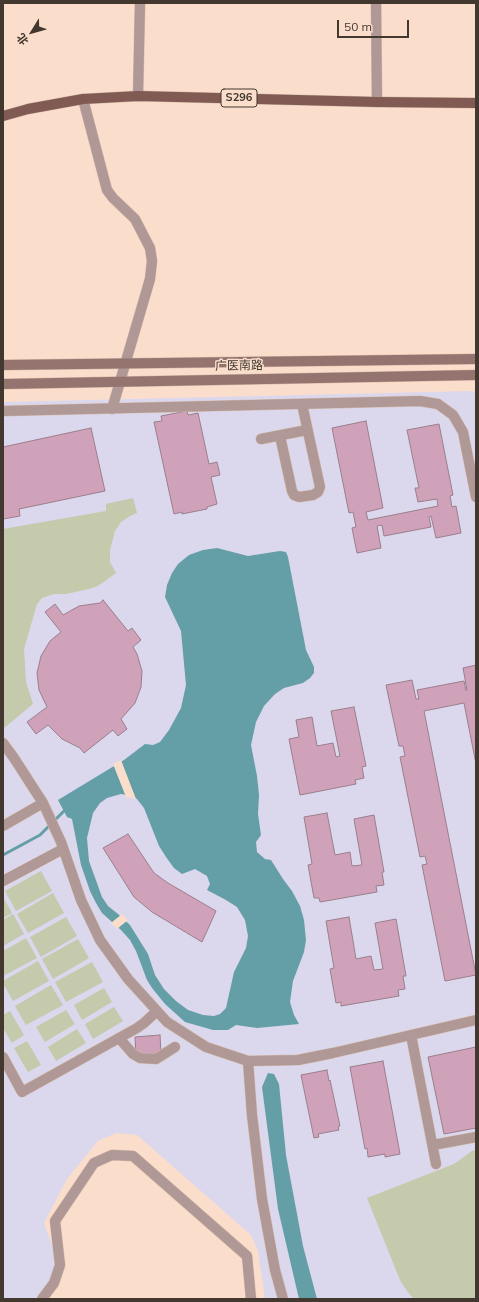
<!DOCTYPE html>
<meta charset="utf-8">
<style>
body{margin:0}
#map{position:relative;width:479px;height:1302px;overflow:hidden;background:#fadecb;font-family:Mulish,"Noto Sans SC",sans-serif}
canvas{display:block}
.frame{position:absolute;inset:0;border:4px solid #423830;pointer-events:none}
.north{position:absolute;left:12px;top:12px;width:40px;height:40px;-webkit-text-stroke:3px #fadecb;paint-order:stroke;rotate:233deg;font-size:11px;font-weight:700;line-height:16px;text-align:center;color:#423830}
.north::after{content:'';display:block;margin:auto;width:14px;height:18px;background:#423830;clip-path:polygon(50% 0,100% 100%,50% 72%,0 100%)}
.scale{position:absolute;left:337px;top:20px;width:72px;height:18px;box-sizing:border-box;border:2px solid #423830;border-top:0;padding-left:5px;font-size:12px;line-height:14px;white-space:nowrap;color:#423830;-webkit-text-stroke:3px #fadecb;paint-order:stroke}
</style>
<div id="map">
<canvas width="479" height="1302"></canvas>
<div class="frame"></div>
<div class="north">北</div>
<div class="scale">50 m</div>
</div>
<script>
const c = document.querySelector('canvas').getContext('2d');
c.lineJoin = 'round';
function fillPath(path, color) { c.fillStyle = color; c.fill(path, 'evenodd'); }
const poly = rows => new Path2D(rows.map(r => 'M' + r).join(''));
function stroke(path, color, width, dash) { c.strokeStyle = color; c.lineWidth = width; c.lineCap = dash ? 'butt' : 'round'; c.setLineDash(dash || []); c.stroke(path); }
function drawText(font, color, halo, rows, align = 'center') {
  c.font = font + ' Mulish,"Noto Sans SC",sans-serif'; c.lineWidth = 3; c.setLineDash([]); c.textBaseline = 'middle'; c.strokeStyle = halo; c.fillStyle = color; for (const [text, x, y, turn = 0] of rows) {
    c.save(); c.translate(x, y); c.rotate((+turn || 0) * Math.PI / 180); c.textAlign = isNaN(turn) ? turn : align; if (halo) c.strokeText(text, 0, 0); c.fillText(text, 0, 0); c.restore();
  }
}
const education = poly([
 [472,391,476,392,476,1299,265,1299,258,1251,251,1235,137,1135,116,1133,98,1141,67,1179,44,1223,53,1248,56,1267,47,1286,34,1299,3,1299,3,402]
]);
const green = poly([
 [133,498,137,513,130,516,121,522,115,531,110,550,110,562,116,573,98,586,89,589,66,594,54,594,42,598,37,604,24,649,26,682,33,704,4,728,3,727,3,529,106,511,106,504],
 [41,871,52,891,16,911,5,891],
 [53,893,64,913,28,933,17,914],
 [3,897,12,913,3,918],
 [13,914,24,934,3,946,3,920],
 [66,917,77,936,41,957,30,937],
 [26,938,37,958,3,976,3,951],
 [78,939,89,958,53,979,42,959],
 [38,961,49,981,13,1001,3,983,3,981],
 [92,962,103,982,66,1002,55,982],
 [51,985,63,1005,26,1025,15,1006],
 [104,988,112,1002,82,1020,74,1005],
 [114,1007,123,1021,93,1039,85,1024],
 [66,1010,75,1024,45,1042,36,1027],
 [10,1011,24,1035,12,1043,3,1028,3,1015],
 [77,1029,86,1043,56,1061,48,1047],
 [27,1041,41,1065,28,1072,14,1048],
 [476,1150,476,1299,414,1299,407,1291,400,1280,367,1198,454,1164,472,1151]
]);
const water = poly([
 [217,548,248,556,280,551,286,552,288,557,306,650,314,667,314,673,310,678,303,683,284,688,275,694,264,706,256,722,251,745,257,776,259,795,258,814,261,835,256,842,257,852,265,859,271,860,283,879,292,891,300,906,304,920,306,940,304,952,293,981,290,1002,294,1015,299,1024,257,1028,236,1025,228,1030,213,1030,185,1022,165,1004,152,988,147,980,136,951,130,940,121,930,102,913,96,903,90,891,81,865,72,819,67,817,58,800,124,760,145,744,153,745,160,742,169,730,181,708,186,685,181,631,165,597,167,585,172,573,178,564,189,555,203,550],
 [121,794,132,796,137,799,144,808,159,846,166,857,174,868,182,874,195,869,207,876,210,884,207,890,226,900,237,907,245,920,248,936,246,948,234,972,226,1008,220,1014,214,1016,203,1015,188,1010,176,1001,164,989,155,975,148,954,130,925,118,914,108,906,102,897,89,861,87,838,93,813,100,803,107,798],
 [268,1073,274,1074,279,1084,286,1155,303,1246,317,1299,299,1299,278,1209,262,1087]
]);
const pier = poly([
 [121,760,136,799,126,797,113,764],
 [122,914,128,920,117,929,111,923]
]);
const stream = poly([
 [54,821,64,811],
 [3,855,40,835,50,825]
]);
const building = poly([
 [187,411,188,415,198,413,209,464,217,462,220,475,211,477,217,504,207,507,207,509,182,514,182,512,174,514,154,422,162,421,161,416,187,411],
 [366,421,383,508,366,512,368,520,438,506,437,499,418,502,415,488,419,488,407,430,439,424,453,495,450,496,452,507,456,506,461,533,436,538,431,516,429,517,431,527,384,536,382,525,377,526,381,548,357,553,352,528,356,527,353,512,349,513,332,428,366,421],
 [91,428,105,491,19,509,20,516,3,519,3,447,91,428],
 [103,600,128,631,132,628,141,640,133,647,137,654,142,671,141,687,135,703,121,719,127,729,118,736,113,730,84,753,80,748,62,739,48,725,36,734,27,722,47,707,39,690,37,673,41,656,50,641,61,632,45,612,55,604,63,615,79,606,100,603,103,600],
 [476,665,476,764,464,703,424,711,476,975,445,981,422,865,427,864,425,856,420,857,400,757,405,756,403,746,399,746,386,685,412,680,416,699,419,699,417,690,464,681,466,691,467,690,463,668,476,665],
 [354,707,366,766,362,767,364,778,355,780,356,784,300,795,289,739,299,737,296,720,312,717,317,746,333,743,336,757,340,756,331,711,354,707],
 [327,813,335,855,350,852,352,866,362,865,354,819,374,815,384,872,382,872,384,885,376,886,377,892,320,902,319,898,314,898,308,865,312,864,304,817,327,813],
 [128,834,154,873,168,883,216,911,202,942,152,912,134,897,103,848,128,834],
 [349,917,356,959,371,956,374,970,383,969,375,923,396,919,406,976,403,976,405,989,398,990,399,996,341,1006,341,1002,336,1003,330,969,334,968,326,921,349,917],
 [160,1035,161,1053,136,1055,135,1037,160,1035],
 [476,1047,476,1128,444,1134,428,1057,476,1047],
 [383,1061,400,1154,385,1157,385,1154,368,1157,367,1148,365,1149,350,1067,383,1061],
 [327,1070,329,1081,330,1080,340,1126,338,1127,339,1130,318,1134,319,1137,314,1138,301,1075,327,1070]
]);
const street = poly([
 [376,3,377,102],
 [138,96,140,3],
 [83,99,107,190,113,198,135,219,150,248,152,261,150,279,112,409],
 [3,411,420,401,438,404,453,415,463,432,476,497],
 [280,436,292,491,294,495,299,497,313,495,318,492,320,487,302,404],
 [261,439,307,430],
 [3,743,14,758,43,803,61,842,81,900,100,940,128,979,167,1022,206,1047,248,1061,298,1060,333,1053,476,1020],
 [3,826,43,803],
 [3,881,63,849],
 [411,1035,436,1164],
 [119,1038,133,1054,140,1058,156,1059,175,1047],
 [3,1057,22,1092,137,1028,144,1023,157,1011],
 [248,1061,252,1115,262,1199,275,1270,283,1299],
 [433,1145,476,1137],
 [42,1299,54,1283,60,1265,55,1221,94,1163,112,1155,133,1156,247,1256,251,1299]
]);
const secondary = poly([
 [3,365,476,359],
 [3,384,476,375]
]);
const primary = poly([
 [3,116,28,109,83,99,138,96,377,102,476,103]
]);
const shields = [
 [239,98,36]
];
const shieldNames = [
 ["S296",239,98]
];
const streetNames = [
 ["广医南路",239,366,-1]
];
fillPath(education, '#dbd7ed');
fillPath(green, '#c4caab');
fillPath(water, '#649fa7');
fillPath(pier, '#fadecb');
stroke(stream, '#649fa7', 3);
fillPath(building, '#d0a2b9');
stroke(building, '#9b7f8d', 1);
stroke(street, '#d5bdac', 11);
stroke(secondary, '#d5bdac', 11);
stroke(primary, '#d5bdac', 11);
stroke(street, '#af9895', 10);
stroke(secondary, '#95746f', 10);
stroke(primary, '#815a54', 10);
for (const [x, y, w] of shields) { const box = new Path2D(); box.roundRect(x - w / 2, y - 9, w, 18, 3); c.fillStyle = '#fadecb'; c.fill(box); stroke(box, '#423830', 1); }
drawText('bold 11px', '#423830', null, shieldNames);
drawText('12px', '#423830', '#fadecb', streetNames);
</script>
